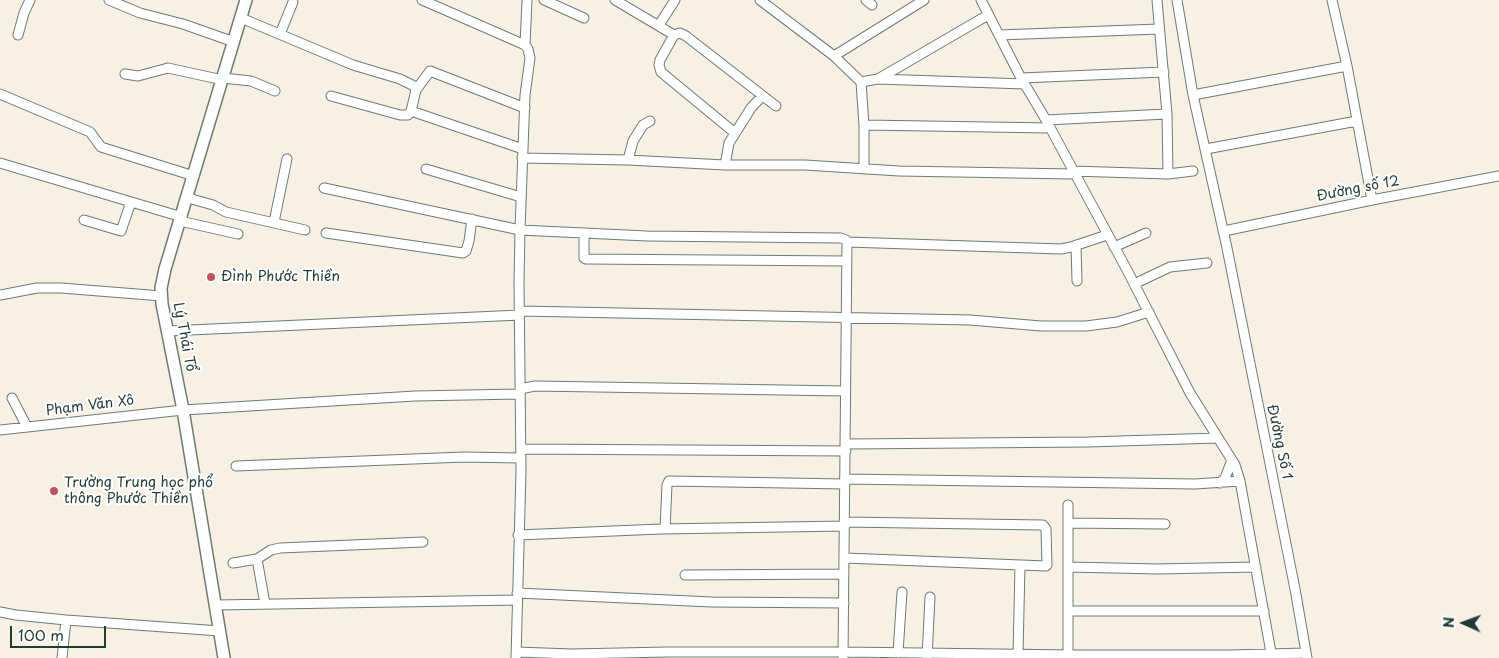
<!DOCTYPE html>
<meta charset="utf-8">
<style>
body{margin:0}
#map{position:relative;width:1499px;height:658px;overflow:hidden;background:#f8f1e3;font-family:"Playpen Sans",sans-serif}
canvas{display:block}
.north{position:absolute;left:1439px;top:598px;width:50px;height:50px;-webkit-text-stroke:4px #fff;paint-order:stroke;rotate:272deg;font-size:14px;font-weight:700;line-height:20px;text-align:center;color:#1f3d34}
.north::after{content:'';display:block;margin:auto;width:18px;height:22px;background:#1f3d34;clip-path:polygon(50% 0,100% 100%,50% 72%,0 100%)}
.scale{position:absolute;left:10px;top:626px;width:96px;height:22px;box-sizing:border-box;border:2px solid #1f3d34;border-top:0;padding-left:6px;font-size:15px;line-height:18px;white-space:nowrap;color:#1f3d34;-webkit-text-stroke:4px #fff;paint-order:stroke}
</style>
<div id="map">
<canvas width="1499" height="658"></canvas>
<div class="north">N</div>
<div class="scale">100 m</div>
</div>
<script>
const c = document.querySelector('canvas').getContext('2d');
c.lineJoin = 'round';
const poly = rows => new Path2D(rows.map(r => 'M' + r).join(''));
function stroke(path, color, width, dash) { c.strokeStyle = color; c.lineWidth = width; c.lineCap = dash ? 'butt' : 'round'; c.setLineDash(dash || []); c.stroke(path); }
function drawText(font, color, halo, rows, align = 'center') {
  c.font = font + ' "Playpen Sans",sans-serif'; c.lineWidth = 4; c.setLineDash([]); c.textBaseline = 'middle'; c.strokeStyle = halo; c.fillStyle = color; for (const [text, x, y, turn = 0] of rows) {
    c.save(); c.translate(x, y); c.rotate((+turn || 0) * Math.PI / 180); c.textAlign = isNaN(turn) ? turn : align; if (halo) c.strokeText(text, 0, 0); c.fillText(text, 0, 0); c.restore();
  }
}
const minor = poly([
 [109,0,140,13,183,24,234,42],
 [422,0,525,45],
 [544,0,584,18],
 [615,0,674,35],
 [760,0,834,56,861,82,864,125,864,169],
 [866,0,872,5],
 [981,0,1021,78,1046,120,1127,270,1190,393,1235,465,1240,481,1272,658],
 [1157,0,1167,114,1168,174],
 [1177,0,1193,95,1227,248,1295,589,1307,658],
 [1332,0,1347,66,1372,200],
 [241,18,353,65,400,79,414,86,416,90],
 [659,25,675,0],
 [280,34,293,2],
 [18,35,24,13,30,0],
 [999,35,1159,29],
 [834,56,924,0],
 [125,74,138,76,168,68,223,80],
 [223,78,251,81,275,91],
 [1021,78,1164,72],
 [878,79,988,15],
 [861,82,878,79,1025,84],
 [0,94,90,132,101,147,194,176],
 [1193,95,1347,66],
 [331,96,400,115,408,115,411,111,416,90,430,71,525,108],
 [411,111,523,149],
 [1046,120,1167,114],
 [864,125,1050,128],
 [735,133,661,72,659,65,660,60,674,35,680,33,686,36,776,106],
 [1206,149,1357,121],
 [522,158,628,160,725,165,805,165,899,171,1074,174],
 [628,160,633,141,643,125,650,121],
 [0,163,182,217],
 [725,165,729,143,751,108,762,96],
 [426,169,521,197],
 [1072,171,1168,174,1193,171],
 [324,188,520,230,647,236,841,238,846,240,847,242,1061,249,1071,247,1107,235],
 [188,198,213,205,226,212,305,230],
 [84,220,121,231,131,202],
 [180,221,238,234],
 [274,222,287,159],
 [1224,231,1372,200,1499,176],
 [326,233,463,253,466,251,469,241,472,219],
 [584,233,584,258,586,259,846,261],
 [1076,245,1077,281],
 [1114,247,1146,233],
 [1134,284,1170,267,1207,263],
 [0,295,37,288,61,288,162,296],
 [520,311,970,320,1041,326,1086,326,1117,322,1149,312],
 [168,331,520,315],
 [520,389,535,386,845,391],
 [12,398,27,427],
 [0,430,183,410,415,396,520,394],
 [846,444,1088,442,1218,438],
 [521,449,846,451],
 [236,466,464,457,521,458],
 [845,479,1195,484,1240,481],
 [1220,483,1225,478,1232,460],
 [1068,523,1165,524],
 [665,529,667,485,669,481,845,484],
 [518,535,661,529,845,526],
 [845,558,1046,566,1047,565,1046,529,1043,525,845,522],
 [257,559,265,604],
 [233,563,257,559,271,550,280,548,423,542],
 [1068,567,1158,569,1256,567],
 [685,575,844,574],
 [517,593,712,602,844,603],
 [216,605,517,600],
 [1068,611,1264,611],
 [0,612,16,615,66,620,220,631],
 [517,652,572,654,667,652,843,652,1075,655,1230,655,1306,653],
 [898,653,902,592],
 [1018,655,1020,565],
 [1068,655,1068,505],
 [62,658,66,620],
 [516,658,521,471,519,282,520,230,525,95,530,58,528,49,525,45,527,0],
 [843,658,847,242],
 [927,658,930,597]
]);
const major = poly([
 [224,658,183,410,162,304,161,288,165,269,246,0]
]);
const markers = [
 [211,277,5,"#d1495b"],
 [54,491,5,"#d1495b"]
];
const streetNames = [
 ["Đường số 12",1358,189,-11],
 ["Lý Thái Tổ",184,337,79],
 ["Phạm Văn Xô",90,406,-7],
 ["Đường Số 1",1279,442,78]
];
const poiNames = [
 ["Đình Phước Thiền",221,277],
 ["Trường Trung học phổ",64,483],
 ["thông Phước Thiền",64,499]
];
stroke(minor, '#6b7c71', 11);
stroke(major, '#6b7c71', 14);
stroke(minor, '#fff', 9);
stroke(major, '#fff', 11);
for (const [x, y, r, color] of markers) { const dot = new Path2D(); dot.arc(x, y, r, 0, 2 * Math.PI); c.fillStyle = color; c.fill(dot); stroke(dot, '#fff', 2); }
drawText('14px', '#1f3d34', '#fff', streetNames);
drawText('14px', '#1f3d34', '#fff', poiNames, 'left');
</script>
